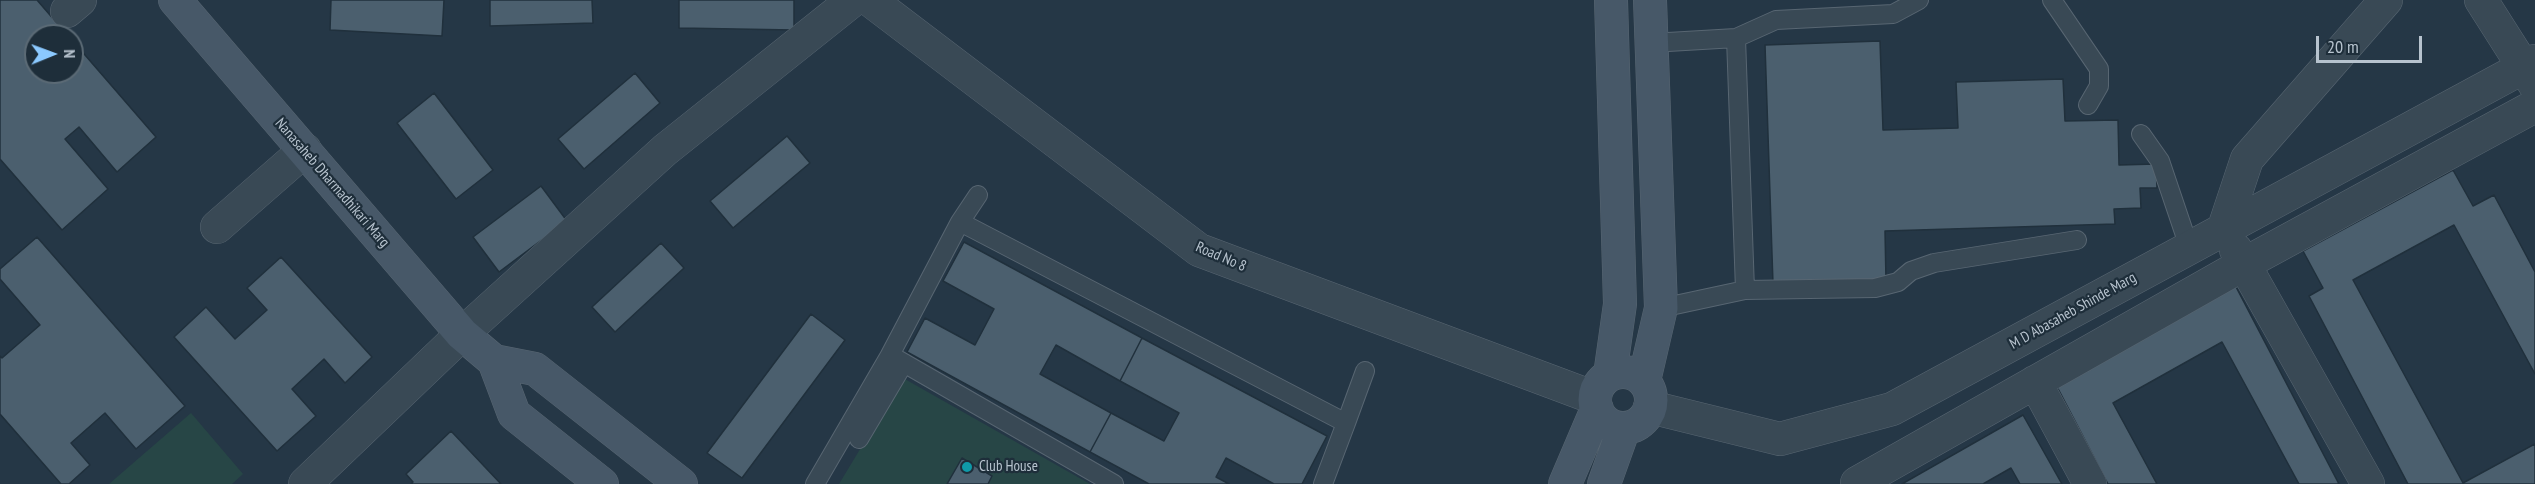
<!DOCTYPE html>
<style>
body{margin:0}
#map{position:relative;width:2535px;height:484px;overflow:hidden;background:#253746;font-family:"PT Sans Narrow",sans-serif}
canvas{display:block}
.north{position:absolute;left:24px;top:24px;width:60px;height:60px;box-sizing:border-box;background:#1e2e3a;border:2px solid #5b6a75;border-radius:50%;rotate:89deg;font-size:16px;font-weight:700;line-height:24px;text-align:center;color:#b7c3ce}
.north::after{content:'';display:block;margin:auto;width:21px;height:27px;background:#8bc9ff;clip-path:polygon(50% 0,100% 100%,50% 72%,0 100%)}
.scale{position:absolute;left:2316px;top:36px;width:106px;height:27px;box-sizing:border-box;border:3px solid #b7c3ce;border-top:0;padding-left:8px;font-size:18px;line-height:21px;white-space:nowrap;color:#b7c3ce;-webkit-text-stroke:4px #1e2e3a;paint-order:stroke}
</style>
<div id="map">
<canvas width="2535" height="484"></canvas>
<div class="north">N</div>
<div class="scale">20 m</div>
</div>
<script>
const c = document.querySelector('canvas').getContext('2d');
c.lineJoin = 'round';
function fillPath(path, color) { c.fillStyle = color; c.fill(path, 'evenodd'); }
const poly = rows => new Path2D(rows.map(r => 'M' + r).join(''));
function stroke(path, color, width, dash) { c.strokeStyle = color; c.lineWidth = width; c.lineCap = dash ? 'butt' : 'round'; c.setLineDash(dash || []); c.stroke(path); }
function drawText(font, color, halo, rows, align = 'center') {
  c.font = font + ' "PT Sans Narrow",sans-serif'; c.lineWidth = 4.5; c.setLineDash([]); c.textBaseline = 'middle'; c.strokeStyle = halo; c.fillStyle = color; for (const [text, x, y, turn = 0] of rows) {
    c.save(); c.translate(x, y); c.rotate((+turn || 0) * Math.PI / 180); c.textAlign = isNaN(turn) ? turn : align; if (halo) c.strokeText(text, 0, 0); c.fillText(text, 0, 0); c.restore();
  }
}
const green = poly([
 [903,378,1090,484,839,484],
 [191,413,243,474,232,484,109,484]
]);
const building = poly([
 [0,0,37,0,68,36,36,36,36,72,72,72,72,40,156,137,117,172,79,127,65,139,108,189,62,230,0,159,0,0],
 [331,0,444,0,442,36,330,30,331,0],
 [490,0,592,0,593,23,490,26,490,0],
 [679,0,794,0,794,30,679,28,679,0],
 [1880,41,1883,130,1958,128,1956,82,2063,79,2065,121,2118,120,2119,165,2156,164,2157,188,2140,188,2141,208,2114,209,2115,224,1885,231,1886,281,1773,284,1765,45,1880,41],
 [635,73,660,103,584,169,558,139,635,73],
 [434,93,493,170,456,199,397,123,434,93],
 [787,136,810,163,733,228,710,201,787,136],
 [2453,170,2473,206,2494,195,2535,272,2535,374,2454,225,2353,280,2463,483,2535,444,2535,484,2408,484,2309,296,2323,288,2303,251,2453,170],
 [541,186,567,221,499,272,473,237,541,186],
 [37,237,185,406,136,449,105,413,71,443,90,465,69,484,61,484,0,414,0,356,2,358,40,325,0,279,0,269,37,237],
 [964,242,1142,338,1120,381,1056,345,1040,374,1111,413,1090,452,907,352,925,318,975,345,994,309,943,281,964,242],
 [661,243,684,268,615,332,592,307,661,243],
 [281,257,372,357,345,383,324,359,292,389,316,416,277,451,174,337,206,307,235,339,267,310,247,288,281,257],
 [2235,285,2339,484,2299,484,2222,342,2113,403,2157,484,2108,484,2054,381,2235,285],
 [811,314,845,340,742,478,707,453,811,314],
 [1142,338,1327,436,1302,484,1274,484,1226,458,1216,477,1229,484,1149,484,1090,452,1111,413,1164,441,1179,413,1120,381,1142,338],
 [2023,415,2062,484,2020,484,2011,468,1983,484,1902,484,2023,415],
 [451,431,501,484,411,484,413,482,406,474,451,431],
 [962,458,992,476,988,484,947,484,962,458]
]);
const lane = poly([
 [2052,0,2099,69,2099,86,2088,105],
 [1736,38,1776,20,1893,14,1919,0],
 [1651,43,1736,38,1745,290,1661,308],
 [2141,134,2160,161,2189,247],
 [960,222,978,195],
 [1745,290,1875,288,1898,282,1911,271,1934,263,2077,240],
 [890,355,960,222,1346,423,1323,484],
 [1346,423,1365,371],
 [859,439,904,363],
 [815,484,890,355,1114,484]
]);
const street = poly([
 [870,0,1199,250,1595,398],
 [2481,0,2535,85],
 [67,11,80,0],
 [217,227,305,150],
 [2224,228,2247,159,2386,0],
 [2236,250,2368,484],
 [2035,382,2090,484],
 [1650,407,1780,439,1892,409,2535,61],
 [1857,483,2244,264,2535,106],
 [305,484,462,334,665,150,853,0]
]);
const secondary = poly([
 [175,0,462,334,494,361,514,414,602,484],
 [494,361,535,369,681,484],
 '1595 400a28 28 0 1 1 56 0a28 28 0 1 1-56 0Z',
 [1610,375,1620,304,1611,0],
 [1644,381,1661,308,1650,0],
 [1565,484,1597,409],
 [1604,484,1624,428]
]);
const markers = [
 [967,467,6,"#0f9aa8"]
];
const streetNames = [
 ["Nanasaheb Dharmadhikari Marg",332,183,49],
 ["Road No 8",1221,257,23],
 ["M D Abasaheb Shinde Marg",2073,311,-29]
];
const poiNames = [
 ["Club House",979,467]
];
fillPath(green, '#274646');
fillPath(building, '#4b5f6e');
stroke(building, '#20303c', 1.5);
stroke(lane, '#586672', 20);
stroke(street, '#586672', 34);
stroke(secondary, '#586672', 34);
stroke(lane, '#394955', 18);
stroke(street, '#394955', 33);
stroke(secondary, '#475868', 33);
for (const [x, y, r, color] of markers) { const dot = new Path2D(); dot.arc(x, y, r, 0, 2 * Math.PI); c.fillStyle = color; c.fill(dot); stroke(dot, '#1e2e3a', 2); }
drawText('15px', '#b7c3ce', '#1e2e3a', streetNames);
drawText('15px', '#b7c3ce', '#1e2e3a', poiNames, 'left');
</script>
